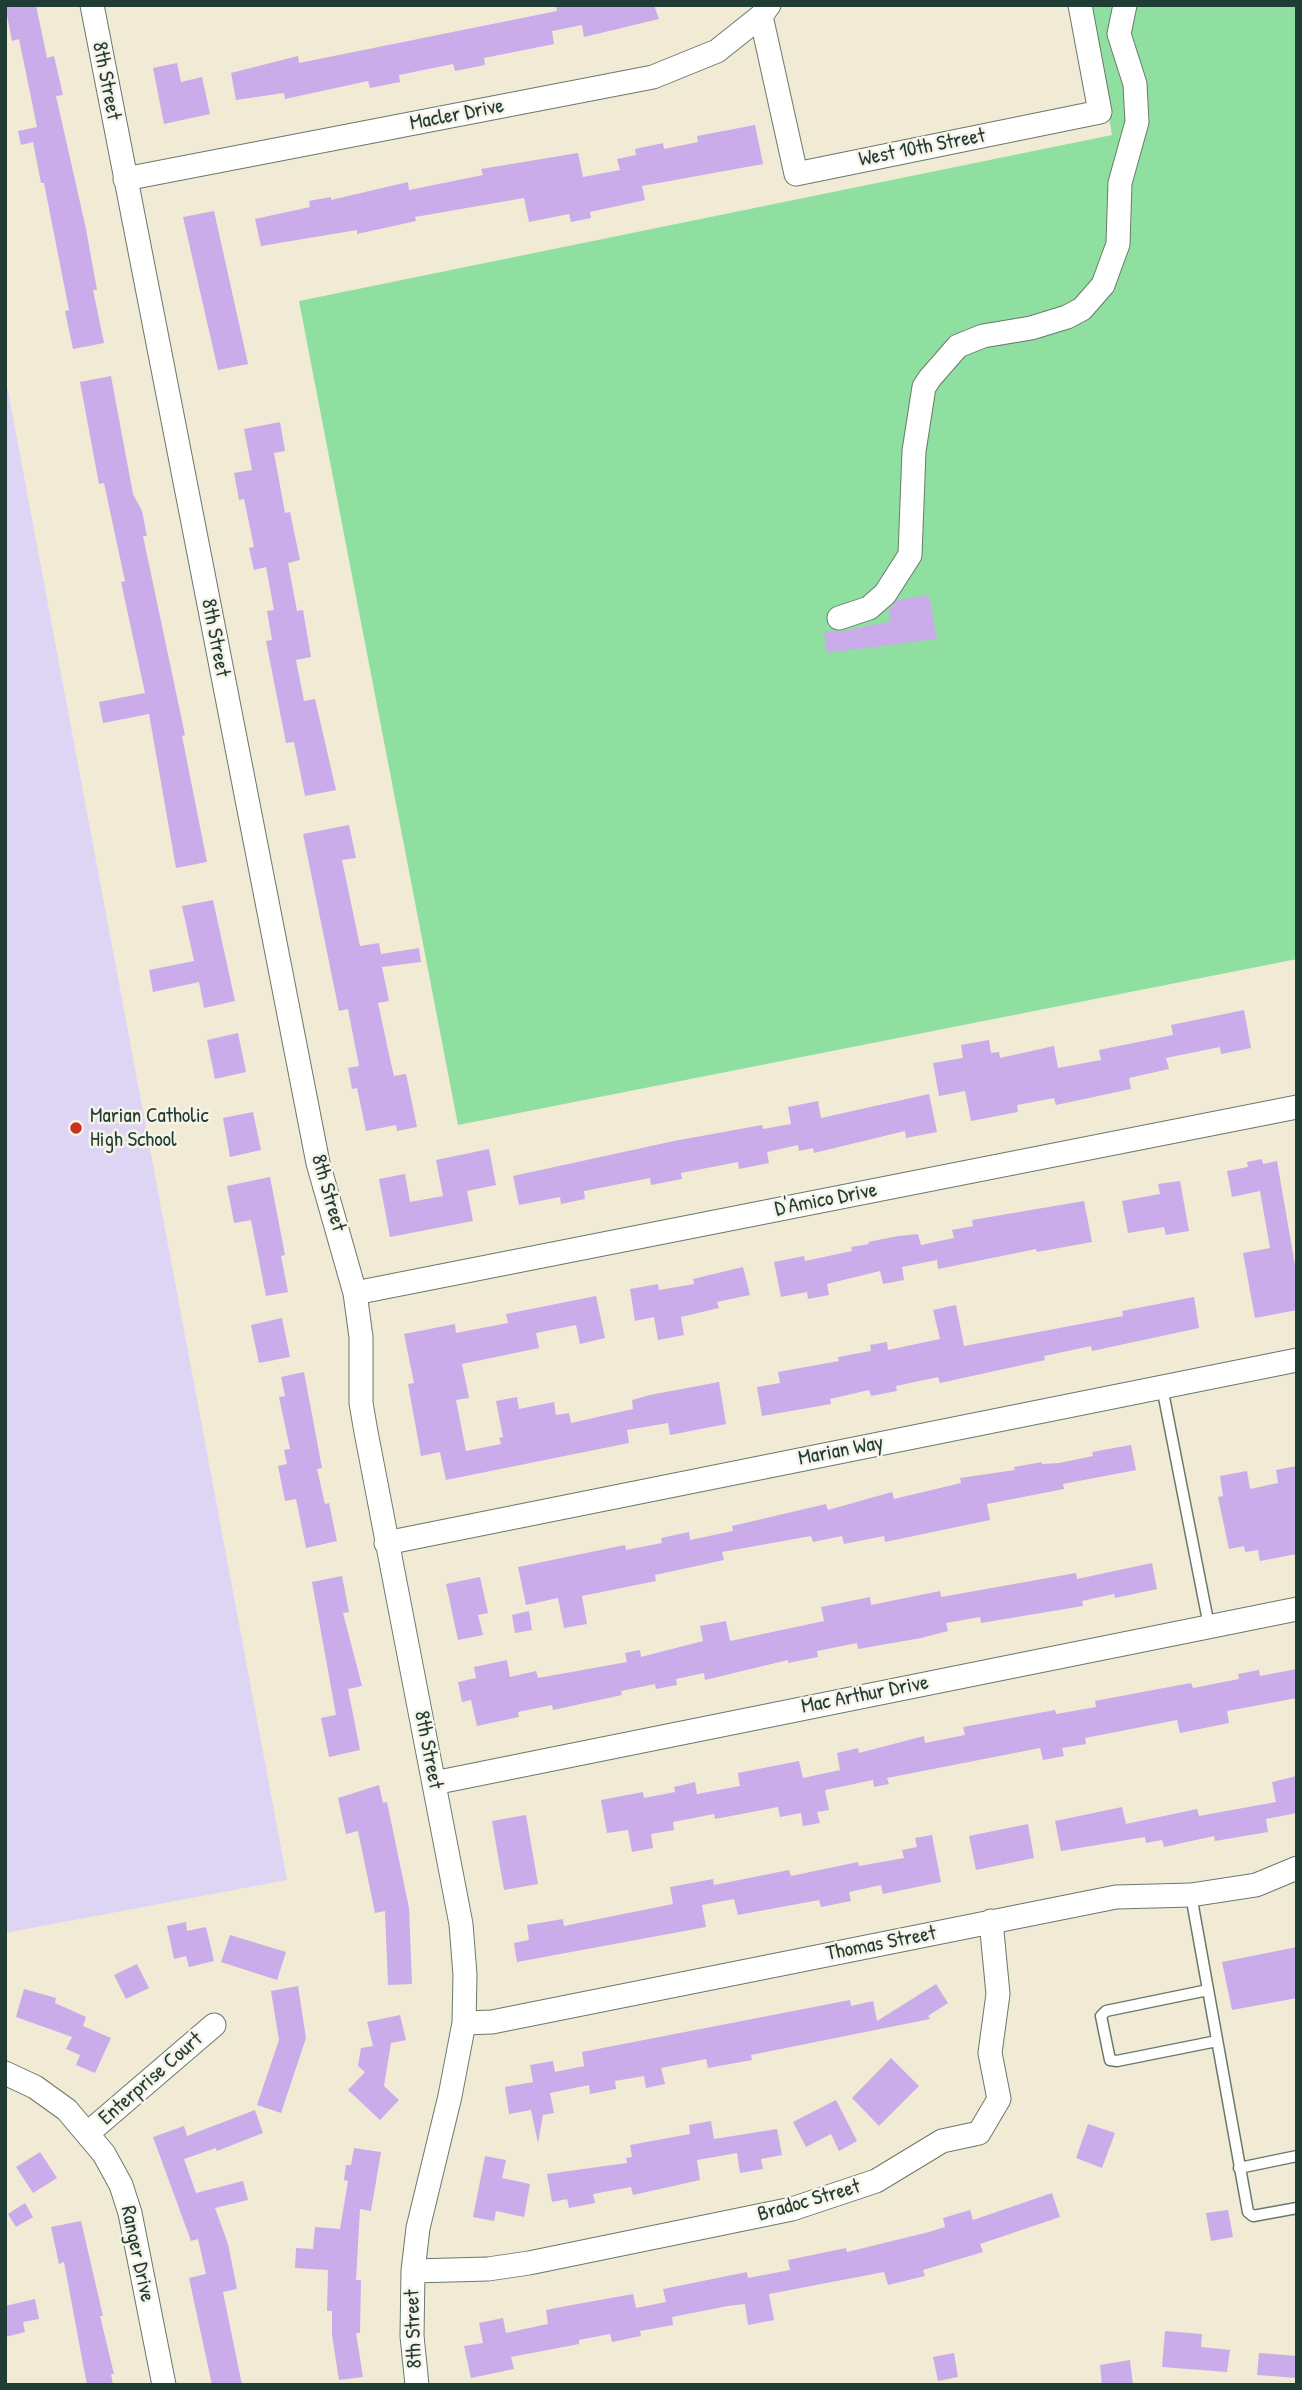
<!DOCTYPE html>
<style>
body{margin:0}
#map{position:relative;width:1302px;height:2390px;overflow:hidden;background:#f1ead4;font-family:"Patrick Hand",sans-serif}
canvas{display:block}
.frame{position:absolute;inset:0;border:7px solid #1f3d34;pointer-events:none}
</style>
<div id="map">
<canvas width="1302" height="2390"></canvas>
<div class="frame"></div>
</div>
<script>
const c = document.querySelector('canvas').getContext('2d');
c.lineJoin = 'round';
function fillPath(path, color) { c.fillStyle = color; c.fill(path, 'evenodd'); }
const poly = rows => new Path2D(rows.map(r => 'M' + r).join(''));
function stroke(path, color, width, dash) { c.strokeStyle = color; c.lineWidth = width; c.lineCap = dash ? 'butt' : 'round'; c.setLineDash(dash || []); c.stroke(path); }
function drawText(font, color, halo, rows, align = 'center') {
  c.font = font + ' "Patrick Hand",sans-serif'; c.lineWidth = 5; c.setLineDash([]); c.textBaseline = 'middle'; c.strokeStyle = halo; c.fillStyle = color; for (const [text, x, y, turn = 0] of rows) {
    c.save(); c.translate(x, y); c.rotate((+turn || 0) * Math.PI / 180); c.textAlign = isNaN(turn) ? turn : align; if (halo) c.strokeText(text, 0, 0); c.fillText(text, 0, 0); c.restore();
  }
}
const built = poly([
 [5,375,287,1880,5,1933]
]);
const green = poly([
 [1090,5,1297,5,1297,959,458,1125,299,301,1112,135]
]);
const building = poly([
 [5,5,36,5,47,58,54,56,63,95,56,96,86,229,97,290,93,290,104,343,73,349,65,311,69,310,44,183,41,183,33,142,21,145,18,131,37,127,19,39,12,41],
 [556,5,654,5,659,19,584,37,582,25,552,31,554,44,484,58,485,65,455,71,453,64,399,75,400,82,370,88,368,81,285,99,284,93,236,100,231,73,298,56,299,63,557,11],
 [177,63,181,82,202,77,210,114,164,124,153,68],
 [755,125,763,164,642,186,645,200,590,212,591,218,571,222,569,214,529,222,524,198,415,217,416,221,357,234,357,230,261,246,255,219,310,207,309,201,331,197,331,200,408,182,409,190,483,175,481,169,578,153,583,177,620,170,617,159,636,155,635,149,663,143,664,149,698,142,697,136],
 [214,211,248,364,218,370,183,217],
 [111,376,133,494,142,511,147,536,143,536,185,735,182,736,207,862,176,868,149,714,103,723,99,702,145,693,121,582,125,581,104,483,99,484,80,382],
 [280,422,285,451,274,453,285,513,290,512,300,560,288,563,297,611,303,610,311,657,296,660,304,701,315,699,336,790,305,796,294,742,286,743,266,641,272,640,267,611,274,610,266,567,254,570,249,548,254,547,244,499,239,500,234,473,252,470,244,429],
 [929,595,937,639,827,653,824,631,843,631,891,621,889,609,897,600],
 [349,825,356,858,342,860,360,946,379,943,381,954,419,948,421,962,382,967,389,1001,378,1003,390,1059,394,1076,406,1074,417,1127,397,1131,396,1125,366,1131,357,1088,352,1089,348,1068,359,1066,348,1009,339,1011,303,834],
 [213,900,235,1001,204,1008,199,982,153,992,149,970,194,961,182,906],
 [1244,1010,1251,1048,1221,1054,1220,1047,1166,1058,1169,1069,1129,1078,1131,1089,1056,1105,1054,1098,1017,1105,1018,1112,971,1121,965,1091,939,1096,933,1063,963,1058,961,1045,989,1040,991,1053,999,1052,1000,1058,1054,1046,1058,1068,1101,1060,1099,1050,1173,1035,1171,1025],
 [238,1033,246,1072,215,1079,207,1040],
 [929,1094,937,1132,906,1138,905,1131,814,1153,813,1148,799,1151,798,1145,767,1152,769,1163,739,1169,738,1162,681,1173,682,1179,651,1185,650,1178,584,1191,585,1199,561,1204,560,1197,519,1205,513,1176,674,1141,762,1125,763,1129,791,1124,788,1107,818,1101,821,1118],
 [253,1112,261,1150,230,1157,223,1118],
 [489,1149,496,1185,467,1191,473,1221,390,1237,379,1179,405,1174,410,1202,443,1196,436,1160],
 [1262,1159,1263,1164,1277,1161,1297,1277,1297,1310,1255,1318,1243,1253,1270,1248,1260,1191,1232,1197,1227,1171,1248,1167,1247,1162],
 [270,1177,285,1255,281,1256,288,1292,266,1296,251,1220,234,1223,227,1186],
 [1180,1181,1189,1231,1166,1235,1164,1227,1128,1233,1122,1201,1160,1194,1158,1184],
 [1084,1201,1092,1242,1037,1252,1036,1249,938,1269,937,1260,902,1267,904,1280,883,1284,880,1271,827,1284,829,1295,808,1299,807,1292,781,1297,774,1262,804,1256,805,1261,852,1251,851,1247,869,1244,868,1242,898,1236,918,1234,921,1245,954,1238,952,1230,973,1226,972,1220],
 [743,1267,750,1295,717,1302,719,1308,681,1317,684,1335,658,1340,654,1317,635,1321,630,1289,658,1284,659,1290,694,1284,693,1279],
 [596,1296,605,1338,580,1344,576,1325,536,1333,539,1348,462,1364,469,1398,456,1400,466,1451,501,1444,499,1438,503,1437,496,1401,517,1397,519,1409,554,1402,556,1415,569,1413,571,1423,633,1409,632,1400,650,1395,719,1382,726,1424,670,1435,668,1423,627,1430,629,1443,446,1480,440,1452,421,1456,408,1384,414,1383,404,1334,455,1324,456,1333,508,1323,506,1314],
 [1194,1297,1199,1328,1092,1351,1091,1346,1044,1356,1045,1360,940,1383,938,1377,896,1386,897,1391,871,1396,869,1390,830,1399,831,1404,762,1416,757,1387,780,1383,778,1372,839,1361,838,1357,871,1351,870,1345,887,1342,888,1350,940,1339,933,1310,956,1305,964,1346,1123,1316,1122,1311],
 [282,1318,290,1357,259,1363,251,1325],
 [304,1372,322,1468,317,1469,325,1504,329,1503,337,1541,306,1548,296,1499,285,1501,278,1466,287,1464,284,1450,290,1449,279,1397,285,1396,281,1377],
 [1131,1445,1136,1470,1063,1484,1064,1489,987,1504,990,1520,885,1542,884,1536,844,1544,842,1536,813,1542,811,1536,722,1552,724,1560,655,1575,656,1581,582,1596,587,1624,564,1628,558,1598,526,1605,518,1567,625,1545,626,1550,662,1543,661,1538,689,1532,690,1540,733,1531,732,1526,826,1504,828,1510,892,1492,894,1499,961,1483,960,1478,1015,1470,1014,1467,1042,1462,1042,1464,1059,1463,1093,1456,1092,1452],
 [1297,1466,1297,1554,1260,1561,1258,1550,1245,1552,1244,1546,1229,1549,1218,1497,1223,1496,1220,1476,1247,1471,1250,1489,1278,1483,1276,1470],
 [1152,1563,1157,1589,1115,1598,1114,1594,1082,1601,1083,1606,981,1623,980,1617,946,1623,948,1631,921,1638,858,1649,857,1643,817,1651,818,1657,788,1663,788,1660,705,1680,704,1673,676,1679,677,1685,656,1689,655,1684,621,1691,622,1695,553,1710,552,1705,518,1712,519,1717,477,1726,471,1700,462,1702,458,1682,476,1678,474,1667,507,1660,510,1677,536,1671,538,1678,627,1662,625,1653,640,1650,641,1657,703,1641,700,1626,726,1621,730,1641,824,1621,821,1607,870,1597,871,1605,940,1591,941,1597,1076,1573,1077,1579],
 [342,1576,349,1612,343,1613,362,1686,348,1689,360,1750,329,1757,321,1718,336,1715,312,1582],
 [480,1577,488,1613,478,1615,483,1635,458,1640,446,1584],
 [529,1611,532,1630,515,1633,512,1615],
 [1297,1669,1297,1698,1227,1711,1229,1723,1180,1733,1177,1720,1085,1738,1086,1744,1062,1748,1064,1756,1043,1760,1040,1748,887,1778,889,1784,874,1787,873,1780,825,1790,829,1810,817,1812,820,1823,803,1826,801,1813,780,1817,778,1807,715,1819,714,1814,673,1822,674,1830,651,1834,653,1848,632,1852,628,1830,607,1833,601,1800,643,1792,644,1798,675,1792,674,1787,695,1782,697,1794,740,1786,738,1773,799,1761,803,1778,840,1770,837,1753,858,1748,859,1753,924,1736,925,1743,965,1735,963,1727,1055,1710,1056,1714,1096,1707,1095,1701,1153,1690,1191,1683,1193,1688,1239,1679,1238,1674,1259,1670,1260,1676],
 [1297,1776,1297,1813,1266,1819,1268,1832,1215,1841,1214,1836,1164,1847,1162,1840,1146,1843,1145,1837,1061,1851,1055,1821,1122,1807,1126,1824,1197,1809,1199,1816,1276,1802,1272,1782],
 [379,1785,383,1803,387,1802,409,1908,412,1984,388,1985,385,1911,375,1913,358,1831,346,1834,338,1798],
 [526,1815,538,1884,504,1890,492,1821],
 [1028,1824,1034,1858,976,1870,969,1836],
 [932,1835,941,1882,883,1894,881,1885,849,1892,851,1901,821,1907,819,1900,738,1915,734,1899,702,1905,706,1927,517,1962,514,1943,529,1940,527,1925,563,1919,564,1926,673,1904,670,1887,713,1879,714,1885,789,1870,791,1876,858,1862,859,1866,904,1858,902,1850,917,1847,915,1838],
 [186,1922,187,1931,206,1927,214,1961,189,1967,186,1956,174,1959,167,1926],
 [230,1935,286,1952,277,1980,221,1962],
 [1297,1947,1297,1998,1232,2010,1222,1962],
 [137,1964,149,1988,126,1999,114,1975],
 [936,1984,948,2003,928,2016,930,2019,751,2055,752,2060,708,2068,706,2059,661,2068,665,2084,646,2088,644,2076,615,2081,616,2089,590,2094,589,2085,550,2093,554,2113,543,2115,538,2143,531,2110,509,2114,505,2087,533,2082,530,2065,553,2061,555,2072,584,2066,582,2052,850,2000,851,2006,873,2001,877,2021],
 [298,1986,306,2038,281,2113,257,2105,279,2040,271,1991],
 [24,1989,56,1998,55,2003,86,2017,83,2026,111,2038,95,2073,76,2065,80,2055,66,2049,72,2037,16,2017],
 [400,2015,406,2040,391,2043,384,2086,399,2100,380,2120,348,2090,365,2072,358,2066,361,2048,373,2046,367,2022],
 [891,2058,919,2086,879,2126,852,2098],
 [836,2100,857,2141,839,2151,831,2134,806,2147,793,2122],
 [255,2110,263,2133,217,2151,216,2148,184,2159,196,2193,243,2181,248,2200,215,2208,228,2244,237,2289,223,2292,242,2385,212,2385,189,2278,206,2274,198,2239,191,2241,153,2137,184,2126,187,2136],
 [711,2121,714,2139,777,2129,782,2155,761,2159,763,2169,740,2173,737,2153,697,2160,700,2180,633,2195,631,2187,593,2194,595,2203,569,2208,567,2199,552,2202,547,2174,627,2163,626,2158,632,2157,630,2145,690,2134,689,2125],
 [1088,2124,1115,2133,1102,2168,1076,2158],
 [354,2148,381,2152,371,2211,360,2209,356,2280,361,2280,360,2333,356,2333,363,2377,339,2380,332,2335,332,2311,327,2311,328,2270,295,2268,296,2248,313,2249,315,2227,340,2229,348,2181,344,2180,346,2165,351,2165],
 [40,2152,57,2178,33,2193,16,2167],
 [485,2156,506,2160,502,2178,530,2184,524,2217,496,2211,494,2221,473,2217],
 [1052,2193,1060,2217,980,2244,983,2252,923,2270,925,2276,888,2285,884,2272,769,2294,774,2320,748,2325,745,2304,728,2306,672,2317,673,2325,640,2331,641,2336,612,2342,610,2334,579,2340,579,2344,511,2357,514,2369,471,2378,464,2346,483,2343,479,2323,503,2318,506,2333,548,2324,546,2310,572,2305,633,2294,636,2308,666,2302,663,2289,747,2272,748,2278,790,2270,788,2260,846,2248,847,2252,929,2232,945,2227,943,2218,970,2210,973,2220],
 [25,2203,33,2217,16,2227,8,2214],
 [1228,2210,1233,2237,1211,2241,1206,2213],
 [81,2221,103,2316,100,2316,114,2374,111,2374,113,2385,87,2385,64,2262,59,2264,51,2227],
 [35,2299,39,2319,23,2322,25,2332,5,2337,5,2306],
 [1165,2331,1202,2334,1201,2347,1230,2350,1227,2372,1162,2367],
 [954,2353,958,2377,938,2381,933,2357],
 [1259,2353,1297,2356,1297,2378,1257,2375],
 [1130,2360,1133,2385,1102,2385,1100,2365]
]);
const lane = poly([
 [1162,1387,1209,1626],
 [1191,1895,1248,2212,1253,2216,1297,2208],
 [1208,1990,1106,2011,1101,2016,1110,2060,1117,2061,1217,2041],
 [1239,2168,1297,2156]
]);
const street = poly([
 [92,5,318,1163,355,1293,361,1337,361,1403,366,1432,461,1924,465,1975,464,2023,450,2096,418,2228,413,2271,412,2336,417,2385],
 [761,16,796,174,1100,112,1080,5],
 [125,179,653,77,717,51,761,16,769,5],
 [839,618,869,608,885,594,910,555,914,451,924,387,930,378,958,346,983,336,1031,328,1067,317,1082,309,1103,285,1118,244,1120,183,1137,122,1135,84,1119,34,1125,5],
 [355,1293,1297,1107],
 [386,1543,1297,1360],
 [434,1783,1297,1609],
 [464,2023,492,2022,1116,1897,1191,1895,1256,1885,1297,1868],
 [5,2073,35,2087,67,2110,104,2154,121,2185,130,2213,164,2385],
 [88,2133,214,2025],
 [413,2271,488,2269,529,2263,792,2209,876,2181,942,2141,979,2133,999,2099,990,2053,998,1994,991,1921]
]);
const markers = [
 [76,1128,7,"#c8321e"]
];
const streetNames = [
 ["8th Street",106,81,79],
 ["Macler Drive",457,115,-11],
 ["West 10th Street",922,148,-11],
 ["8th Street",215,638,79],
 ["8th Street",328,1193,74],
 ["D'Amico Drive",826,1200,-11],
 ["Marian Way",841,1451,-11],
 ["Mac Arthur Drive",865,1695,-11],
 ["8th Street",428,1750,79],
 ["Thomas Street",881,1944,-11],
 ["Enterprise Court",151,2079,-41],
 ["Bradoc Street",809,2201,-16],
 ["Ranger Drive",137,2254,78],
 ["8th Street",414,2329,-92]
];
const poiNames = [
 ["Marian Catholic",90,1116],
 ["High School",90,1140]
];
fillPath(built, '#ded5f5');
fillPath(green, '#8fe0a0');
fillPath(building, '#cbacea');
stroke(lane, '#687a6c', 13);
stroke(street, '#687a6c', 25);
stroke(lane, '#fff', 10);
stroke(street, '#fff', 23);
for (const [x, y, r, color] of markers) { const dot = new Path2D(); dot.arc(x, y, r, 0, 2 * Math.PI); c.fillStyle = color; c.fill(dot); stroke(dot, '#f7f3e8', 2.5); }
drawText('21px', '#1f3d34', '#f7f3e8', streetNames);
drawText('21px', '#1f3d34', '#f7f3e8', poiNames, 'left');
</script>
